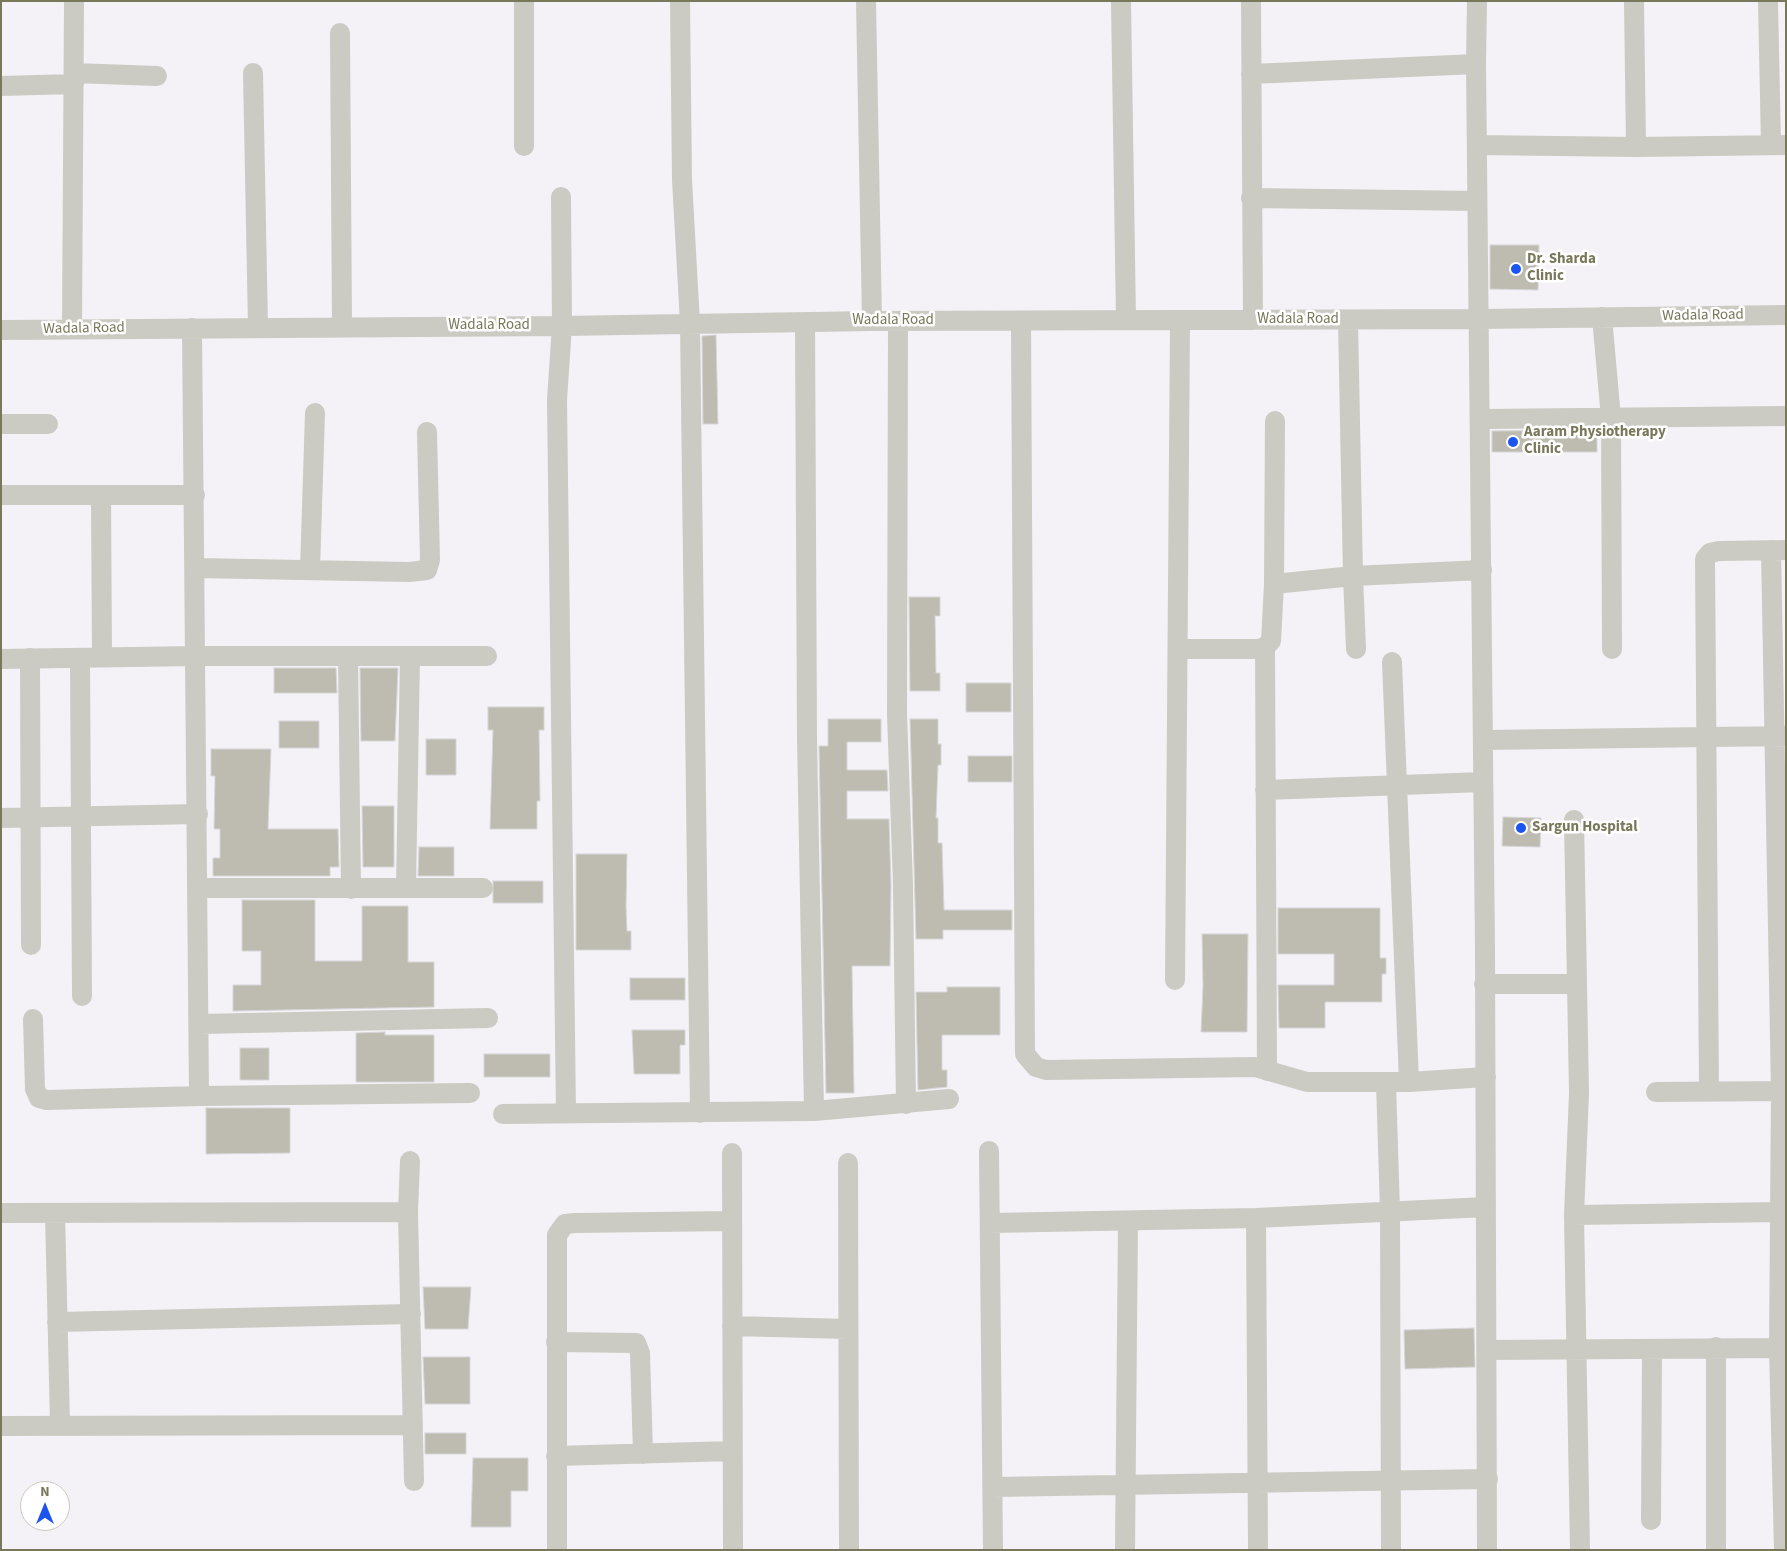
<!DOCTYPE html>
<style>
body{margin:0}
#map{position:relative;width:1787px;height:1551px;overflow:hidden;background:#f4f2f6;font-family:"Source Sans 3",sans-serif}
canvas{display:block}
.frame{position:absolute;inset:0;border:2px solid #7a785b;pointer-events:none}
.north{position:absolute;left:20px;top:1481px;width:50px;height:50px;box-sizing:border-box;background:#fff;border:1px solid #cac9bd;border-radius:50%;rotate:0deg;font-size:14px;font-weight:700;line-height:20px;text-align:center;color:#7a785b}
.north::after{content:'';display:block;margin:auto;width:18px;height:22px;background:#1b54ee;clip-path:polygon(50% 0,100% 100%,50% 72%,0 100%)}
</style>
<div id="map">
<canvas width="1787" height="1551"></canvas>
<div class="frame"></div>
<div class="north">N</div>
</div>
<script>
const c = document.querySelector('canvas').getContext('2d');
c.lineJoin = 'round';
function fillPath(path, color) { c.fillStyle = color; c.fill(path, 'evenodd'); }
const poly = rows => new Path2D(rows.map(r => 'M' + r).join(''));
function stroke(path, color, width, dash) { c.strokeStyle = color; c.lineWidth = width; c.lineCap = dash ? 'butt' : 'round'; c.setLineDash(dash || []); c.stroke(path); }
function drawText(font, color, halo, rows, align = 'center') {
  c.font = font + ' "Source Sans 3",sans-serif'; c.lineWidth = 5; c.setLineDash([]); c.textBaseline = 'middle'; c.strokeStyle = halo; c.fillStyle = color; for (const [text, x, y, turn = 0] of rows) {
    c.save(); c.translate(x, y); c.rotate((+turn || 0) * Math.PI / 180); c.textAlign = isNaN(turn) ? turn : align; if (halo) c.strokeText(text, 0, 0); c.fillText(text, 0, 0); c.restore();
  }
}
const building = poly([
 [1490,245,1539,245,1538,290,1490,289,1490,245],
 [716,335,718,424,703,424,702,336,716,335],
 [1597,430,1597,452,1492,452,1492,431,1597,430],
 [909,597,940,597,940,616,935,616,936,673,940,673,940,691,910,691,909,597],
 [274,668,336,668,337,693,274,693,274,668],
 [360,668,398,668,395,741,361,741,360,668],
 [966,683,1011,683,1011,712,966,712,966,683],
 [488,707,544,707,544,730,539,730,540,801,537,801,537,829,490,829,493,730,488,730,488,707],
 [828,719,881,719,881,742,847,742,847,770,887,770,888,791,847,791,847,819,889,819,891,885,890,966,852,966,854,1093,826,1093,819,746,828,746,828,719],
 [910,719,938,719,938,744,941,744,941,765,938,765,936,818,938,818,938,843,942,843,944,910,1012,910,1012,930,943,930,943,939,916,939,910,719],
 [279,721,319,721,319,748,279,748,279,721],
 [426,739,456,739,456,775,426,775,426,739],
 [211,749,271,749,268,829,338,829,339,867,330,867,330,876,213,876,213,858,220,858,220,829,214,829,215,776,211,776,211,749],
 [968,756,1012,756,1012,782,968,782,968,756],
 [362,806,394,806,394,867,363,867,362,806],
 [1503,817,1541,818,1540,847,1502,846,1503,817],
 [419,847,454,847,454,876,418,876,419,847],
 [576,854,627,854,626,907,627,931,631,931,631,950,576,950,576,854],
 [493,881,543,881,543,903,493,903,493,881],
 [242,900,315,900,315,961,362,961,362,906,408,906,408,962,434,962,434,1007,233,1011,233,985,261,985,261,951,242,951,242,900],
 [1278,908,1380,908,1380,958,1386,958,1386,974,1382,974,1382,1002,1325,1002,1325,1028,1279,1028,1278,985,1334,985,1334,954,1278,954,1278,908],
 [1202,934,1248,934,1247,1032,1201,1032,1203,986,1202,934],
 [630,978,685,978,685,1000,630,1000,630,978],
 [947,987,1000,987,1000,1035,942,1035,942,1070,947,1070,947,1087,918,1090,916,992,947,992,947,987],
 [632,1030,685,1030,685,1045,680,1045,680,1074,634,1074,632,1030],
 [385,1032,385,1035,434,1035,434,1082,356,1082,356,1033,385,1032],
 [240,1048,269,1048,269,1080,240,1080,240,1048],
 [484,1054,550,1054,550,1077,484,1077,484,1054],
 [206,1108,290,1108,290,1153,206,1154,206,1108],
 [423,1287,471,1287,468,1329,425,1329,423,1287],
 [1474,1328,1475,1367,1405,1369,1404,1330,1474,1328],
 [423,1357,470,1357,470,1404,425,1404,423,1357],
 [425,1433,466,1433,466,1454,425,1454,425,1433],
 [473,1458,528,1458,528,1491,511,1491,511,1527,471,1527,473,1458]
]);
const minor = poly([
 [524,1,524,146],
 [680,1,682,180,690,323,700,1113],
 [866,1,872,321],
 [1121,1,1126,320],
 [1251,1,1253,320],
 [1477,1,1476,64,1485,949,1487,1550],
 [1768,1,1771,145],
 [1634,2,1636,147],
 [340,33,342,326],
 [74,73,157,76],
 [253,73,258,327],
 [1251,74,1476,64],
 [1,86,74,84],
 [1477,145,1636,147,1786,145],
 [561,197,562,326,557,400,566,1113],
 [1251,198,1477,201],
 [1602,317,1611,418,1612,649],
 [1348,320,1353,576,1356,649],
 [898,321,897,714,903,885,906,1104],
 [1021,321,1025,1054,1036,1067,1046,1070,1255,1067,1307,1082,1409,1082,1486,1077],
 [805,322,807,738,814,1111],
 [192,328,199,1096,470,1093],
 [72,329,74,1],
 [1,330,562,326,872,321,1480,319,1786,315],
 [1481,419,1786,416],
 [1,424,48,424],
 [1,495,195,495],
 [101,495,102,657],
 [1771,550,1781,1091,1779,1348,1784,1550],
 [196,568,409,572,427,570,430,560,427,432],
 [310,570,315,413],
 [1274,584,1353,576,1482,570],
 [1265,647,1267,1071],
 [1178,649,1258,649,1265,647,1271,641,1274,584,1275,421],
 [348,656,351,889],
 [30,658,31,945],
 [80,658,82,996],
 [1,659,197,656,487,656],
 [1392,662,1409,1082],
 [1483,740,1786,736],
 [1265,790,1483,782],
 [1,818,198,814],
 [1574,820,1579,1093,1574,1215,1580,1550],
 [199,888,483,888],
 [406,888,410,656],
 [1175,980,1180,320],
 [1484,984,1577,984],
 [33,1019,35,1089,39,1098,47,1100,199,1096],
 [200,1024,488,1018],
 [1386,1082,1390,1212,1391,1550],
 [1709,1091,1705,559,1710,553,1719,551,1786,550],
 [1656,1092,1786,1091],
 [503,1114,814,1111,949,1099],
 [989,1151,993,1550],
 [732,1153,733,1550],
 [410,1161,408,1212,414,1481],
 [848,1163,849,1550],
 [1,1213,408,1212],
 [55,1213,60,1424],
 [1574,1215,1781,1212],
 [1256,1218,1258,1550],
 [990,1223,1256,1218,1486,1207],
 [57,1322,411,1314],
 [732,1326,848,1329],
 [556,1342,636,1343,640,1353,643,1454],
 [1487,1350,1779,1348],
 [1,1426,413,1425],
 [556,1456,732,1451],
 [993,1487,1488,1479],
 [1651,1520,1652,1349],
 [557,1550,557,1235,565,1224,575,1223,732,1221],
 [1125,1550,1128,1221],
 [1716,1550,1716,1347]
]);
const markers = [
 [1516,269,6,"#1b54ee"],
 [1513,442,6,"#1b54ee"],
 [1521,828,6,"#1b54ee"]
];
const poiNames = [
 ["Dr. Sharda",1527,260],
 ["Clinic",1527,277],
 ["Aaram Physiotherapy",1524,433],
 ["Clinic",1524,450],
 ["Sargun Hospital",1532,828]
];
const streetNames = [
 ["Wadala Road",1703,316,-1],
 ["Wadala Road",1298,320],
 ["Wadala Road",893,321],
 ["Wadala Road",489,326],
 ["Wadala Road",84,329,-1]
];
fillPath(building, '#bebcb1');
stroke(building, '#d6d5d8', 1);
stroke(minor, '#cbcac3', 20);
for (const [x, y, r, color] of markers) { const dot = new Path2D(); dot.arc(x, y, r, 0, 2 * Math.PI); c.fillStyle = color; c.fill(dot); stroke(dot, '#fff', 2); }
drawText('bold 15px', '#7a785b', '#fff', poiNames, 'left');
drawText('15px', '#7a785b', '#fff', streetNames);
</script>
